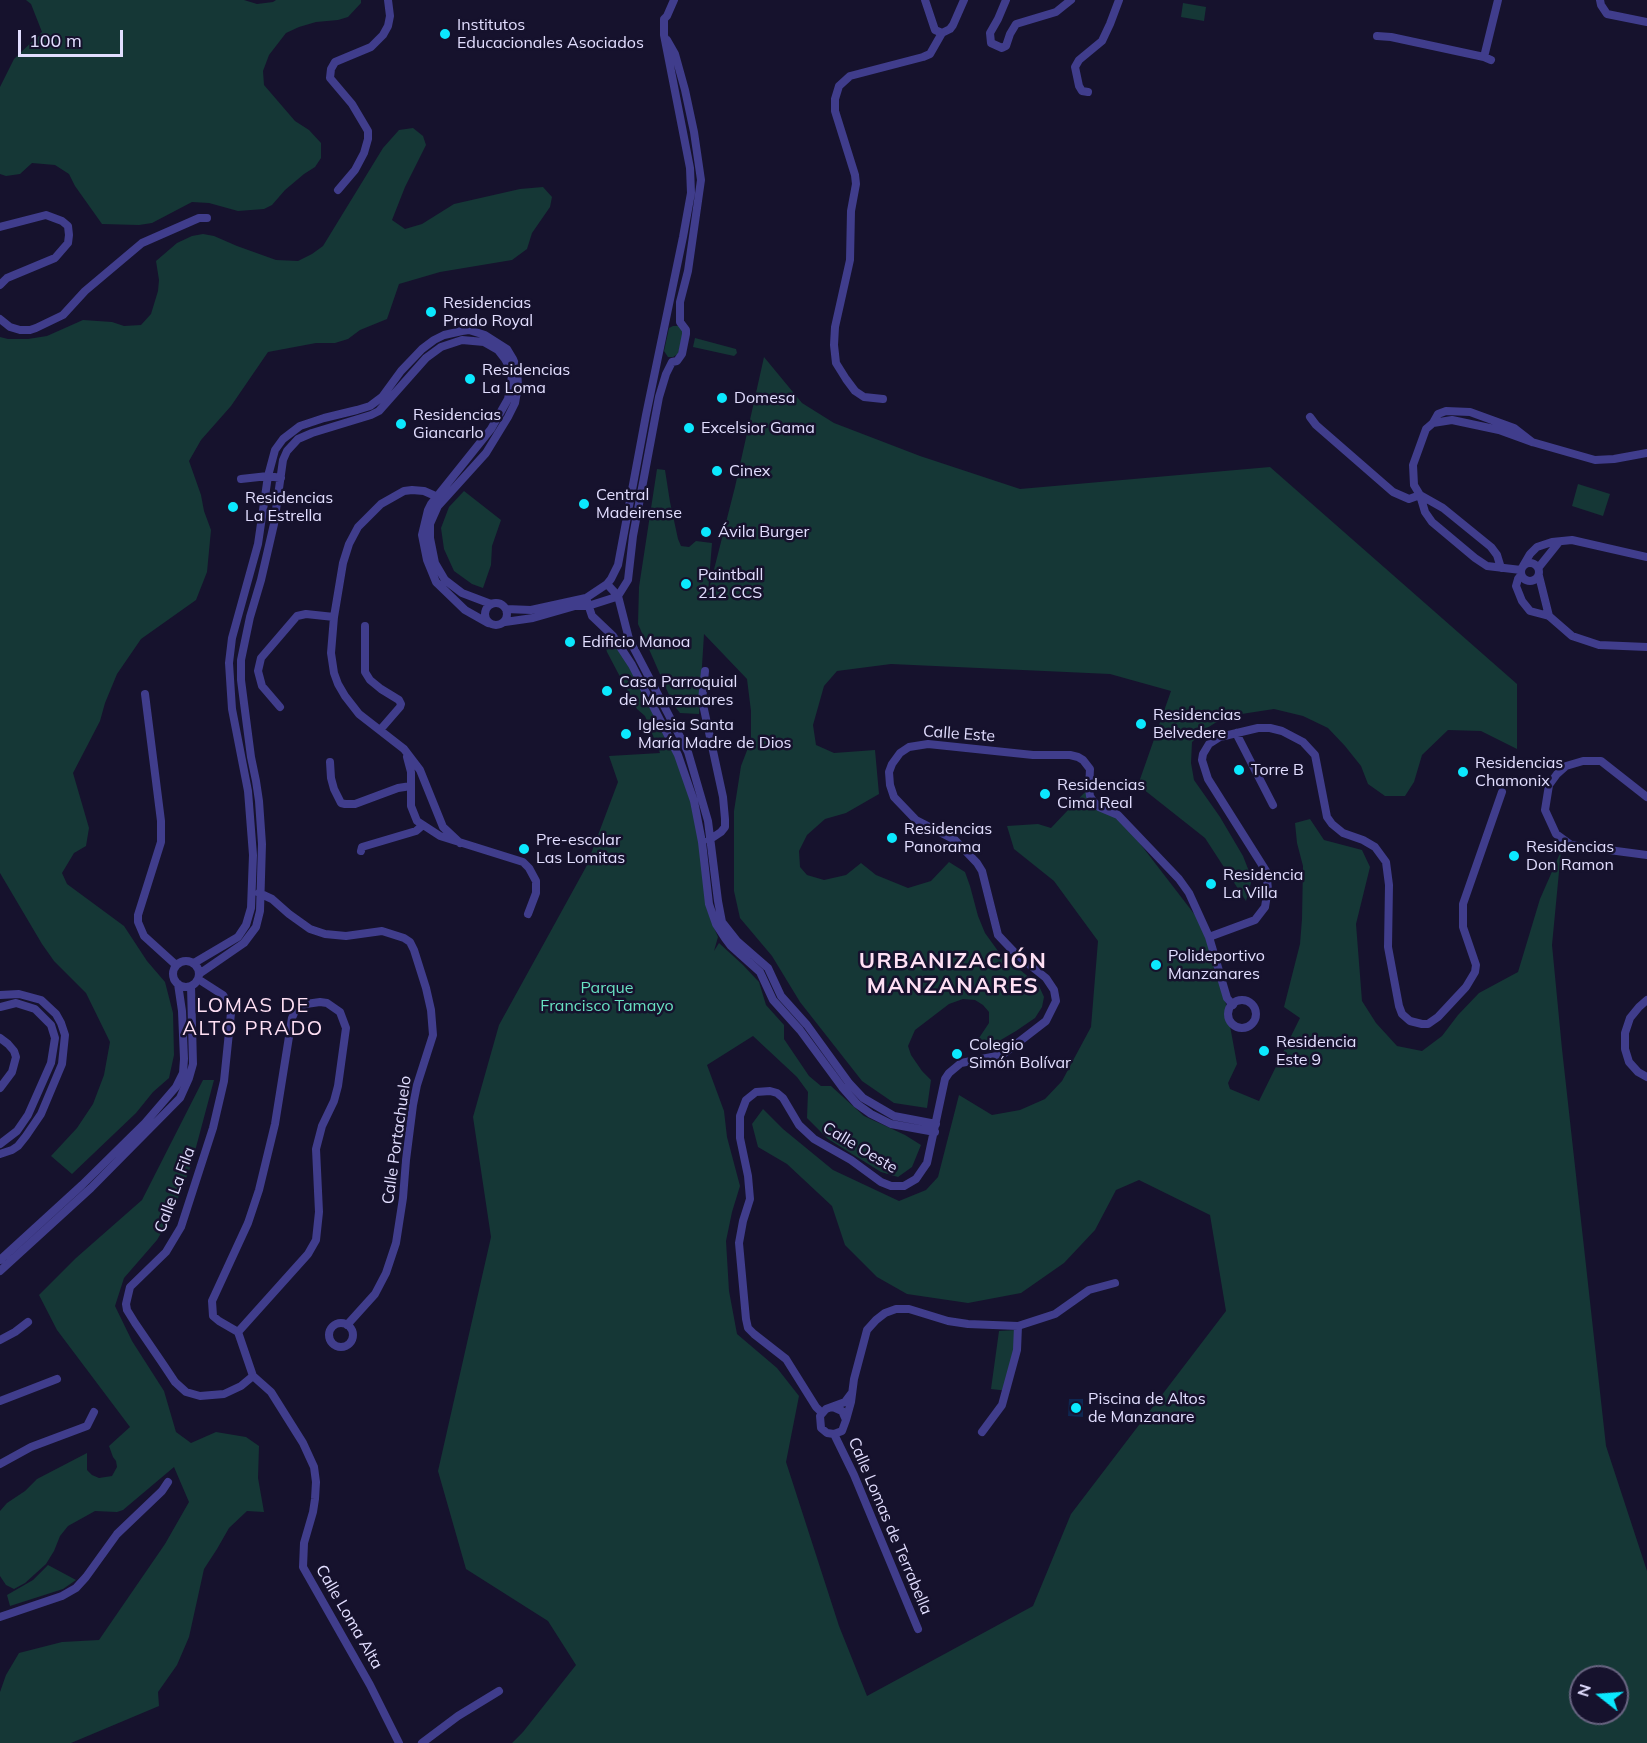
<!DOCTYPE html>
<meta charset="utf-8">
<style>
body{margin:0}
#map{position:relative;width:1647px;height:1743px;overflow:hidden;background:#16122d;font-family:Mulish,sans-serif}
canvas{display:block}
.north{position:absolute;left:1569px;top:1665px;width:60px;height:60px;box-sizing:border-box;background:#16122d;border:2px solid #686481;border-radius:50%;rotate:287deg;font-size:16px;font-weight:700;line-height:24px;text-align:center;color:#e2deff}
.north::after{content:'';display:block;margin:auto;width:21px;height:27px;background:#0be8fe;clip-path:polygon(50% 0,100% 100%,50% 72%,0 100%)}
.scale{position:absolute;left:18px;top:30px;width:105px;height:27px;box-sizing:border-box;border:3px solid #e2deff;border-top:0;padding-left:8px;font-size:18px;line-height:21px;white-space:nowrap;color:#e2deff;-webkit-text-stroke:4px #16122d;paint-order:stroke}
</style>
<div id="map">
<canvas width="1647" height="1743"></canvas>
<div class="north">N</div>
<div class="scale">100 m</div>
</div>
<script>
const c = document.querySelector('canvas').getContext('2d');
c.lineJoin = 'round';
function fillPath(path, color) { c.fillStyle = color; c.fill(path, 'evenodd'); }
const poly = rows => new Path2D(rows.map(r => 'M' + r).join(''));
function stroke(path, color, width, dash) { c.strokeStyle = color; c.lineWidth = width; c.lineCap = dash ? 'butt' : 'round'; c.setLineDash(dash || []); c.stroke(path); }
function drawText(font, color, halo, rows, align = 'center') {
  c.font = font + ' Mulish,sans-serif'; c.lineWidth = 5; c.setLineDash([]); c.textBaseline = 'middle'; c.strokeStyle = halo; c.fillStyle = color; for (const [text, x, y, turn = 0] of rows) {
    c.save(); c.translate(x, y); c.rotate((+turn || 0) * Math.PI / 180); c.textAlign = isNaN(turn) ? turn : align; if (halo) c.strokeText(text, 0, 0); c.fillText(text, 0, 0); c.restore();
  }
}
const green = poly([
 [26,0,244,0,257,4,273,2,276,0,361,0,361,3,348,17,338,20,316,22,299,27,286,33,269,55,263,71,264,85,295,121,309,130,321,143,321,158,315,167,304,174,285,190,272,205,264,209,238,211,209,203,192,202,152,223,139,225,102,224,75,186,69,174,55,165,32,163,20,174,6,176,0,174,0,87,14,59,42,32,31,4],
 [1183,3,1206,7,1204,21,1181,17],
 [413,128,423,136,426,145,405,187,392,220,405,229,422,224,454,204,520,189,543,187,552,197,550,207,532,233,527,249,512,260,440,272,399,284,387,319,360,330,348,339,335,343,316,343,268,352,231,406,201,440,189,461,201,495,204,511,211,530,207,572,196,600,141,639,117,674,105,703,100,721,73,773,89,828,86,846,74,853,62,873,67,884,124,926,147,961,165,982,173,1013,174,1055,169,1078,153,1092,136,1113,72,1174,51,1156,77,1128,93,1104,104,1075,110,1042,86,993,54,961,42,944,0,873,0,337,8,339,28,339,47,336,83,320,112,322,124,326,141,325,151,314,158,291,159,280,156,261,177,243,192,236,203,234,214,236,237,246,276,260,298,261,312,254,323,246,383,148,399,130],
 [673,326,679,326,684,331,678,354,673,357,668,357,664,351,669,328],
 [695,338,736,349,737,353,734,356,693,347],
 [764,357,802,403,834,423,920,456,1020,489,1270,467,1517,684,1517,749,1481,731,1448,730,1422,755,1414,782,1405,796,1385,796,1368,784,1361,766,1345,746,1328,728,1303,716,1274,709,1235,715,1215,723,1204,730,1192,742,1191,763,1194,780,1220,817,1243,856,1252,879,1246,901,1205,838,1138,785,1171,691,1110,674,891,664,837,671,824,686,813,725,816,745,834,753,875,750,879,794,846,813,825,819,807,835,799,851,800,867,807,875,824,880,846,875,861,863,876,875,908,888,931,881,949,862,965,872,970,886,978,916,985,933,998,951,1039,986,1044,997,1042,1007,1035,1018,1016,1031,999,1041,985,1043,979,1038,989,1023,989,1012,983,1005,975,1000,963,999,949,1004,915,1030,908,1046,911,1055,922,1071,931,1080,927,1108,894,1103,862,1081,800,1002,772,956,740,918,734,891,734,811,741,766,751,740,751,711,747,679,704,634,699,714,680,713,673,704,638,624,639,587,657,469,665,470,670,502,678,539,681,546,689,547,696,541,712,543,708,593,735,487],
 [1578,484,1610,494,1603,516,1572,506],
 [464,491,501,520,492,546,491,565,483,588,472,584,454,571,444,549,441,528,449,507],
 [609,634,618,636,688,780,713,925,718,937,714,951,719,943,743,965,759,982,766,1005,784,1025,784,1039,809,1076,821,1086,831,1086,864,1116,905,1135,921,1145,912,1167,898,1177,881,1172,828,1139,807,1118,808,1092,797,1077,753,1036,707,1065,724,1111,727,1137,740,1186,732,1212,726,1241,729,1291,737,1334,777,1368,799,1396,786,1462,839,1626,867,1696,1033,1606,1071,1514,1226,1311,1210,1215,1139,1180,1116,1190,1095,1230,1064,1263,1021,1293,968,1303,907,1294,877,1277,845,1245,832,1206,787,1164,758,1147,752,1124,763,1109,783,1129,833,1170,899,1201,926,1190,938,1177,959,1095,992,1115,1020,1110,1045,1099,1062,1081,1091,1027,1098,941,1054,881,1014,849,1007,826,1038,824,1051,828,1086,791,1099,807,1118,815,1205,928,1226,1004,1237,1064,1228,1083,1230,1089,1259,1101,1300,1018,1284,1007,1300,944,1302,919,1303,866,1297,843,1295,823,1310,819,1324,840,1362,850,1370,867,1356,924,1362,1001,1376,1023,1397,1046,1422,1051,1442,1036,1458,1015,1479,993,1518,972,1540,899,1561,851,1552,945,1562,1049,1606,1446,1647,1571,1647,1743,512,1743,523,1732,576,1665,548,1621,466,1569,438,1471,491,1237,473,1117,499,1025,586,867,618,782,609,756,660,753,645,716,637,709,607,652,604,642],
 [1581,1677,1617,1677,1617,1713,1581,1713],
 [203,1080,214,1080,191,1166,170,1218,157,1240,124,1278,115,1306,132,1341,164,1391,176,1432,191,1443,216,1432,246,1437,259,1446,258,1478,264,1512,247,1511,229,1528,217,1549,204,1569,189,1637,177,1665,158,1692,159,1706,71,1743,0,1743,0,1692,6,1675,19,1653,62,1642,99,1640,165,1544,189,1502,174,1467,123,1510,117,1512,95,1511,68,1526,60,1536,54,1551,46,1564,25,1583,14,1589,6,1585,0,1576,0,1511,7,1503,25,1491,37,1479,87,1453,87,1470,92,1475,99,1478,112,1476,117,1467,116,1461,113,1457,109,1446,130,1427,57,1330,39,1295,76,1258,142,1200],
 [1016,1330,1009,1391,991,1389,999,1331],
 [48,1565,76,1580,63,1589,10,1606,7,1595,33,1580]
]);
const water = poly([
 [1069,1399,1083,1399,1083,1417,1068,1416]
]);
const street = poly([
 [925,0,935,30,942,33,950,29,953,25,964,0],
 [1006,0,998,19,990,33,991,43,1002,48,1006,46,1010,34,1016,24,1056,12,1071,0],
 [1600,0,1601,5,1607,14,1647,22],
 [1377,36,1391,37,1484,57],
 [1491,60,1484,57,1498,0],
 [1088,92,1082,91,1079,86,1075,67,1079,60,1102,41,1110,24,1119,0],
 [338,190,355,170,364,153,368,139,368,131,352,104,330,78,331,69,335,62,371,47,383,35,388,26,390,16,388,0],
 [0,227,46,215,62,221,68,226,69,235,68,243,55,258,7,278,0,285],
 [0,319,10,327,20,330,30,330,36,328,63,315,85,291,142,243,199,218,207,218],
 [883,399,864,397,855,391,846,379,836,363,834,345,835,327,850,260,851,211,856,184,855,175,835,111,835,99,839,86,850,76,923,57,930,54,942,33],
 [1310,417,1316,425,1393,492,1409,499,1420,495,1443,508,1491,547,1497,555,1501,568],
 [1433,423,1452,420,1499,430,1532,442,1595,460,1614,459,1647,453],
 [241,479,268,476,281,478],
 [440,498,424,491,412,490,404,491,381,504,358,527,349,544,343,563,334,617,331,653,334,673,338,684,345,696,359,714,404,749,420,770,443,827,460,843],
 '1521 572a9 9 0 1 1 18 0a9 9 0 1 1-18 0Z',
 [1523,566,1530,554,1537,547,1552,542,1572,540,1647,557],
 [1539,567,1559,542],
 [1521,570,1487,566,1475,558,1432,522,1425,512,1420,495,1414,485,1413,465,1426,429,1433,423,1438,414,1446,411,1470,412,1514,428,1532,442],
 [1521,575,1518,579,1516,586,1522,601,1530,611,1549,616,1572,636,1599,645,1647,647],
 [1539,576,1549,616],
 [607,584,618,596,629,639,688,752,708,821,718,901,722,922,737,941,768,968,781,996,807,1025,849,1083,863,1098,894,1116,936,1124],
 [587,601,592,616,613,636,632,665,678,755,694,801,702,842,709,904,716,924,725,938,731,946,760,972,773,1000,800,1030,842,1087,857,1104,871,1114,891,1124,935,1132],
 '485 614a11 11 0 1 1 22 0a11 11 0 1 1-22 0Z',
 [506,609,531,610,586,598,607,584,611,579,618,565,646,415,683,237,691,193,690,168,664,35,664,19,667,16,674,0],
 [505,622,533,618,575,606,588,606,613,598,618,596,628,580,633,536,659,397,666,374,672,362,677,361,682,354,686,334,686,330,680,322,680,302,688,271,701,180,694,132,685,90,675,54,667,40],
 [365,626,365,672,370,680,381,689,399,700,401,704,400,707,380,730],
 [705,671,702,700,723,797,725,819,725,827,721,832,709,840],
 [145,694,161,821,161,842,138,915,138,922,144,936,176,965],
 [280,707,262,686,258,671,261,658,297,616,306,614,334,617],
 [1236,733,1273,805],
 [407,757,411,772,411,806,417,821,440,836,523,862,529,868,536,881,536,893,528,914],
 [330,762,331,778,334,789,341,803,345,804,355,804,398,788,411,786],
 [1647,797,1601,761,1583,761,1566,766,1557,774,1549,785,1545,810,1556,834,1571,845,1647,855],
 [361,851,362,847,416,831,423,825],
 [259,893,272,899,289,914,310,929,325,934,346,936,382,931,404,938,410,942,414,950,426,988,431,1010,433,1035,417,1085,413,1105,406,1160,403,1198,396,1243,386,1273,375,1294,347,1325],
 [1209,937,1255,920,1265,907,1268,889,1266,871,1208,779,1202,760,1203,754,1209,744,1220,737,1258,728,1270,728,1282,731,1303,742,1315,755,1327,817,1332,824,1343,833,1363,840,1375,847,1386,862,1389,885,1388,947,1399,1006,1402,1014,1410,1021,1422,1024,1428,1024,1438,1017,1466,987,1475,972,1476,965,1463,927,1463,904,1502,792],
 '173 974a13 13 0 1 1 26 0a13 13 0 1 1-26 0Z',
 [194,963,238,937,246,925,251,908,253,855,248,791,232,709,229,663,232,638,258,544,268,476,275,450,283,439,300,426,324,418,357,410,370,406,382,397,401,371,422,349,434,340,444,335,462,331,469,330,485,335,507,349,513,359,517,369,518,386,515,403,508,417,486,453,438,506,430,524,430,538,435,563,445,580,462,593,491,604],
 [199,974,244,943,256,927,260,911,262,844,259,801,256,781,251,757,241,680,241,660,250,617,261,580,274,524,283,460,287,451,298,439,312,433,371,415,379,411,426,358,441,347,462,340,484,342,498,350,505,359,510,368,512,376,510,389,508,399,491,429,431,504,428,510,422,535,427,560,436,582,465,610,488,623],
 [198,979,223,995,230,1007,231,1013,224,1081,213,1128,181,1227,166,1252,130,1287,126,1304,127,1310,135,1323,163,1364,175,1382,186,1392,200,1396,224,1394,241,1386,253,1376],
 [0,995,19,994,41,1000,56,1014,61,1023,65,1035,62,1064,41,1114,26,1136,18,1146,12,1150,0,1154],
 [1647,1000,1639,1007,1630,1018,1625,1033,1625,1049,1629,1062,1638,1072,1647,1077],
 '1228 1014a14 14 0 1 1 28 0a14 14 0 1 1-28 0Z',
 [320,1002,327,1003,340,1012,346,1028,338,1086,334,1101,322,1126,316,1149,319,1212,316,1240,308,1254,238,1332,219,1321,213,1316,212,1301,248,1223,259,1190,275,1124,292,1018,295,1011,300,1007,306,1004,320,1002],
 [0,1007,16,1003,35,1009,51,1025,55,1038,51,1063,28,1115,17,1131,0,1144],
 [0,1038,8,1044,14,1051,16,1057,12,1072,0,1088],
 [0,1260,82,1185,145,1123,176,1087,183,1073,184,1059,182,1011,178,984],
 [0,1271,91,1188,180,1098,189,1078,193,1064,191,986],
 '329 1335a12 12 0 1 1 24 0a12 12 0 1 1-24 0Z',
 [238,1332,253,1376],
 [0,1340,15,1332,28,1322],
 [253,1376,271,1392,303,1443,314,1467,316,1482,315,1499,313,1512,304,1543,303,1567,370,1685,399,1743],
 [0,1401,57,1379],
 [833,1407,842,1411,846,1420,842,1431,834,1434,827,1433,821,1428,820,1416,826,1409,845,1402,851,1394],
 [822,1413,816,1407,786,1359,754,1334,748,1328,746,1319,739,1243,743,1221,750,1199,748,1176,740,1138,740,1116,746,1100,756,1092,770,1091,777,1093,783,1098,799,1125,814,1139,851,1160,881,1182,891,1186,904,1186,916,1179,927,1163,945,1079,949,1073,961,1063,1002,1055,1046,1021,1056,1001,1054,990,1046,978,1016,954,998,935,982,871,977,863,955,840,916,820,894,797,890,785,889,772,892,764,900,753,909,747,928,744,1033,755,1070,755,1078,757,1083,760,1090,769,1089,789,1090,796,1093,801,1099,807,1118,815,1179,879,1189,893,1209,937,1227,998,1233,1005],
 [846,1420,851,1402,854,1379,867,1330,876,1320,885,1313,896,1309,909,1309,948,1321,968,1324,1018,1326,1055,1314,1089,1290,1115,1283],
 [982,1432,1002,1405,1017,1350,1018,1326],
 [834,1434,854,1475,918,1629],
 [0,1464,31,1447,87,1426,94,1412],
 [0,1617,62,1596,76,1588,86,1577,117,1534,162,1491,168,1482],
 [422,1743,458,1716,499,1691]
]);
const markers = [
 [445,34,6,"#0be8fe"],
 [431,312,6,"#0be8fe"],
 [470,379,6,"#0be8fe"],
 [722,398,6,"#0be8fe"],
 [401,424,6,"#0be8fe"],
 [689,428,6,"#0be8fe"],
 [717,471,6,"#0be8fe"],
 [584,504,6,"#0be8fe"],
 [233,507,6,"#0be8fe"],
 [706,532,6,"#0be8fe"],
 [686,584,6,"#0be8fe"],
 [570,642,6,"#0be8fe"],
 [607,691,6,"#0be8fe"],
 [1141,724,6,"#0be8fe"],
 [626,734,6,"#0be8fe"],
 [1239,770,6,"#0be8fe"],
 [1463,772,6,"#0be8fe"],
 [1045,794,6,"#0be8fe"],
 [892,838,6,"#0be8fe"],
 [524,849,6,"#0be8fe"],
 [1514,856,6,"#0be8fe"],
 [1211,884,6,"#0be8fe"],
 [1156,965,6,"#0be8fe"],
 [1264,1051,6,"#0be8fe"],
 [957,1054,6,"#0be8fe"],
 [1076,1408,6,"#0be8fe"]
];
const poiNames = [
 ["Institutos",457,25],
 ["Educacionales Asociados",457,43],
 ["Residencias",443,303],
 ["Prado Royal",443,321],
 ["Residencias",482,370],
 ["La Loma",482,388],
 ["Domesa",734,398],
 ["Residencias",413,415],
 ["Giancarlo",413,433],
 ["Excelsior Gama",701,428],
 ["Cinex",729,471],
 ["Central",596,495],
 ["Madeirense",596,513],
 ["Residencias",245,498],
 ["La Estrella",245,516],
 ["Ávila Burger",718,532],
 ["Paintball",698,575],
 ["212 CCS",698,593],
 ["Edificio Manoa",582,642],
 ["Casa Parroquial",619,682],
 ["de Manzanares",619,700],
 ["Residencias",1153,715],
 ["Belvedere",1153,733],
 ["Iglesia Santa",638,725],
 ["María Madre de Dios",638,743],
 ["Residencias",1475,763],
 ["Chamonix",1475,781],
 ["Torre B",1251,770],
 ["Residencias",1057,785],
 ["Cima Real",1057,803],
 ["Residencias",904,829],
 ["Panorama",904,847],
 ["Pre-escolar",536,840],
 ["Las Lomitas",536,858],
 ["Residencias",1526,847],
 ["Don Ramon",1526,865],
 ["Residencia",1223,875],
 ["La Villa",1223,893],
 ["Polideportivo",1168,956],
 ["Manzanares",1168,974],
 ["Residencia",1276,1042],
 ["Este 9",1276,1060],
 ["Colegio",969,1045],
 ["Simón Bolívar",969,1063],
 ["Piscina de Altos",1088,1399],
 ["de Manzanare",1088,1417]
];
const streetNames = [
 ["Calle Este",959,734,4],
 ["Calle Portachuelo",397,1140,-82],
 ["Calle Oeste",860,1148,31],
 ["Calle La Fila",175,1190,-70],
 ["Calle Lomas de Terrabella",890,1526,67],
 ["Calle Loma Alta",349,1617,60]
];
const parkNames = [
 ["Parque",607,988],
 ["Francisco Tamayo",607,1006]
];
const quarterNames = [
 ["LOMAS DE",253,1006],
 ["ALTO PRADO",253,1029]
];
const districtNames = [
 ["URBANIZACIÓN",953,961],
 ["MANZANARES",953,986]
];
fillPath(green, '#153736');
fillPath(water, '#0e2751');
stroke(street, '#403d8c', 8);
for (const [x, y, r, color] of markers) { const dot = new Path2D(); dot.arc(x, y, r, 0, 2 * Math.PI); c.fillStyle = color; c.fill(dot); stroke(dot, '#16122d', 2); }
drawText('16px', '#e2deff', '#16122d', poiNames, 'left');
drawText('16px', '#e2deff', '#16122d', streetNames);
drawText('16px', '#68e1c2', '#16122d', parkNames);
c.letterSpacing = '1.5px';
drawText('20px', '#ffe0f4', '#16122d', quarterNames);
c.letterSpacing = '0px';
c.letterSpacing = '1.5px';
drawText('bold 22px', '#ffe0f4', '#16122d', districtNames);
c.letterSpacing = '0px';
</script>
